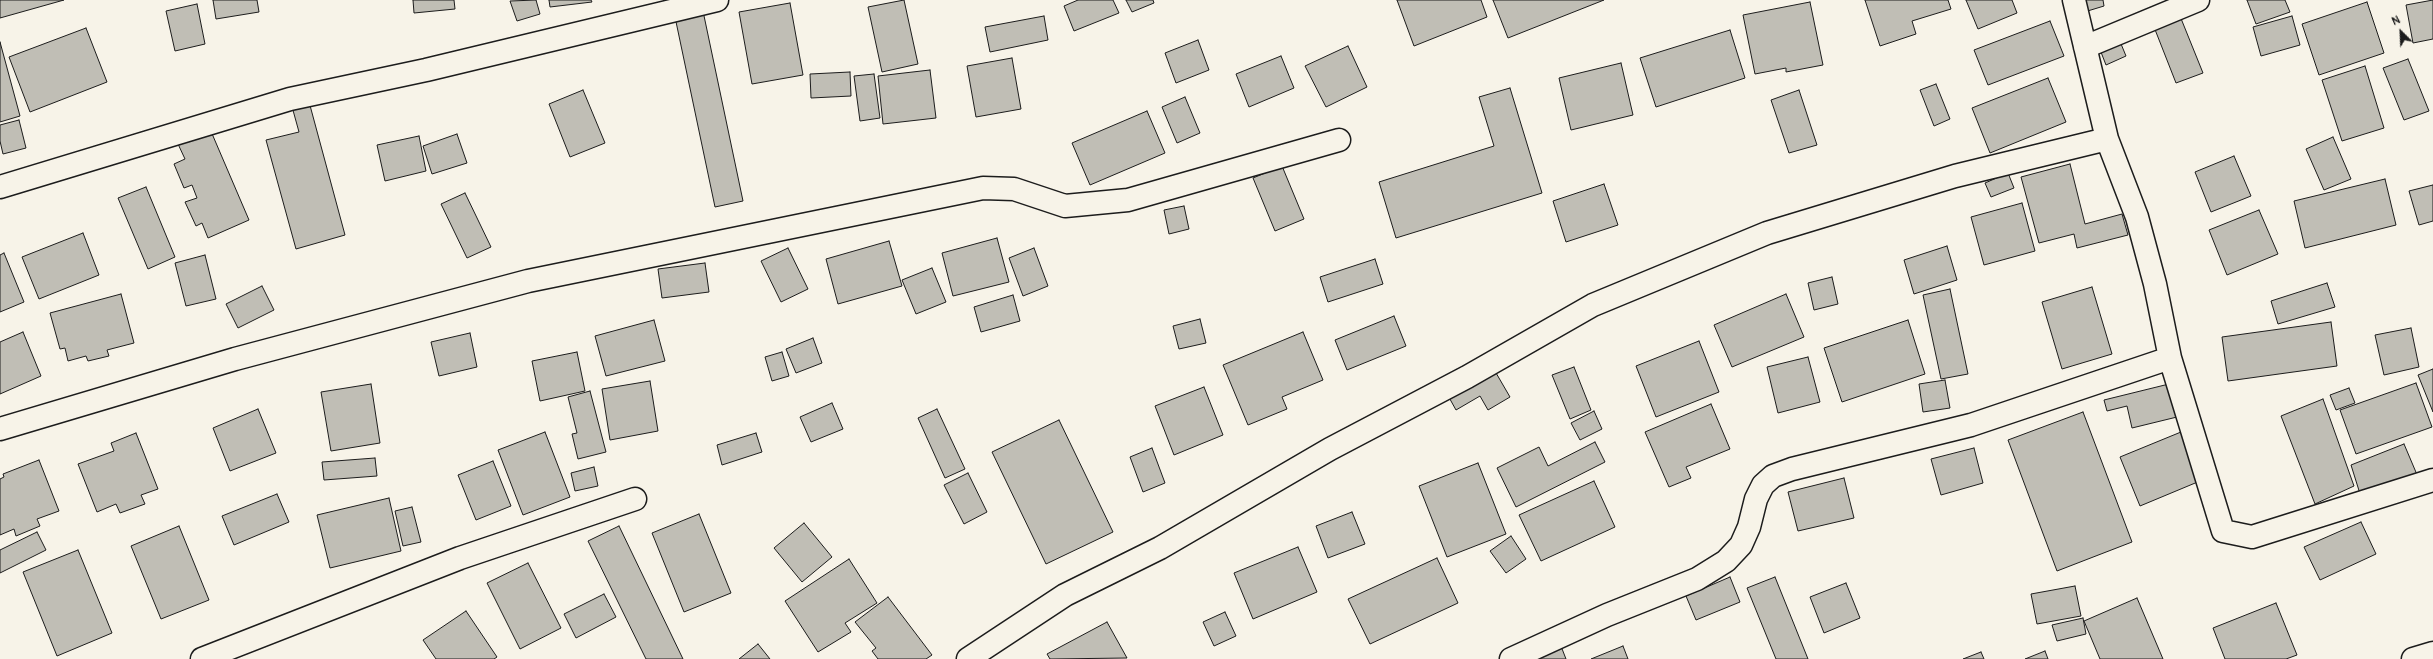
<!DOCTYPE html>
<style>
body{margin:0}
#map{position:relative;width:2433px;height:659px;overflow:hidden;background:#f7f3e8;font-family:Pangolin,sans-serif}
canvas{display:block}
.north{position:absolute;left:2381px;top:12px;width:40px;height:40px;-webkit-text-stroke:3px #f7f3e8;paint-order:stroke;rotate:336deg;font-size:11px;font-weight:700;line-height:16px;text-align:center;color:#1c1c1c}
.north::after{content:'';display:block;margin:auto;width:14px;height:18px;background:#1c1c1c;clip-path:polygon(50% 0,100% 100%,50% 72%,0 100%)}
</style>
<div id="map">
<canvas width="2433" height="659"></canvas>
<div class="north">N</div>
</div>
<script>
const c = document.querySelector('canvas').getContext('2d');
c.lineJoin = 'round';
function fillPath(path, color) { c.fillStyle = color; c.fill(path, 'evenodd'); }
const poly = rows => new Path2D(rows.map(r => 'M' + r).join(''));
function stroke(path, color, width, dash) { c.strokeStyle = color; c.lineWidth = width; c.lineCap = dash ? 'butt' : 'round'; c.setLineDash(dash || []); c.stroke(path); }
const building = poly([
 [0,0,64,0,0,18,0,0],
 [213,0,257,0,259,12,216,19,213,0],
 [413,0,454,0,455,9,414,13,413,0],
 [536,0,540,14,517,21,510,1,536,0],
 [549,0,591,0,592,2,550,7,549,0],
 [904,0,918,64,882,72,868,7,904,0],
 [1078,0,1113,0,1119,13,1074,31,1064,6,1078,0],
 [1126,0,1153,0,1154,3,1132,12,1126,0],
 [1397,0,1481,0,1487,17,1414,46,1397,0],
 [1493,0,1604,0,1508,38,1493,0],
 [1865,0,1948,0,1951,9,1912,21,1916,34,1880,46,1865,0],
 [1966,0,2012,0,2017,13,1978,29,1966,0],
 [2078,0,2103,0,2104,6,2081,13,2078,0],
 [2247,0,2285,0,2290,12,2256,24,2247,0],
 [2433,0,2433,39,2413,43,2406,5,2433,0],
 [1810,2,1823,65,1786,72,1786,68,1755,74,1743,15,1810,2],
 [2367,2,2384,53,2319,75,2302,24,2367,2],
 [790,3,803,75,752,84,739,12,790,3],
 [197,4,205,44,175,51,166,11,197,4],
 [703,11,743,201,715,207,675,17,703,11],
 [1044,16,1048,40,990,52,985,27,1044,16],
 [2180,16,2203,73,2176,83,2154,27,2180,16],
 [2292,16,2300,45,2261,56,2253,27,2292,16],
 [2050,21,2064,56,1988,85,1974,50,2050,21],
 [86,28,107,82,30,112,9,57,86,28],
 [1730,30,1745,78,1656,107,1640,58,1730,30],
 [2119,39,2126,56,2106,65,2099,47,2119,39],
 [1198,40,1209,70,1176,83,1165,53,1198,40],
 [0,42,20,116,0,122,0,42],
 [1348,46,1367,87,1326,107,1305,66,1348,46],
 [1281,56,1294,88,1249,107,1236,74,1281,56],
 [1012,58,1021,109,976,117,967,66,1012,58],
 [2408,59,2429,111,2404,120,2383,68,2408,59],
 [1621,63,1633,115,1571,130,1559,78,1621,63],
 [2365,66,2384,128,2342,141,2322,80,2365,66],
 [930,70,936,118,883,124,878,76,930,70],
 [850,72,851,96,811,98,810,74,850,72],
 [874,74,880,118,860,121,854,76,874,74],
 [2048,78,2066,122,1990,153,1972,108,2048,78],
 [1936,84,1950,119,1934,126,1920,90,1936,84],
 [1510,88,1542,193,1396,238,1379,182,1494,146,1479,97,1510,88],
 [583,90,605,143,570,157,549,104,583,90],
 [1799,90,1817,145,1789,153,1771,100,1799,90],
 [1185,97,1200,133,1177,143,1162,107,1185,97],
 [308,98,345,235,296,249,266,140,299,132,291,103,308,98],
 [1147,111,1165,153,1090,185,1072,143,1147,111],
 [19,120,26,148,3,154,0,141,0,125,19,120],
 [210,129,249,220,208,238,202,223,196,226,185,202,197,198,192,185,184,188,174,164,185,159,178,144,210,129],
 [457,134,467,163,432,174,423,146,457,134],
 [419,136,426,171,385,181,377,145,419,136],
 [2333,137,2351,179,2324,190,2306,149,2333,137],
 [2234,156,2251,196,2211,212,2195,172,2234,156],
 [2070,164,2085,224,2122,214,2128,235,2077,248,2074,234,2039,243,2021,177,2070,164],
 [1282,166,1304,219,1275,231,1253,178,1282,166],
 [2008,173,2014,188,1991,197,1985,183,2008,173],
 [2385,179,2396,225,2305,248,2294,201,2385,179],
 [1604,184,1618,225,1566,242,1553,201,1604,184],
 [2433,185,2433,221,2419,225,2409,191,2433,185],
 [146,187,175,257,148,269,118,198,146,187],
 [465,193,491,247,467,258,441,204,465,193],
 [2022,203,2035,251,1984,265,1971,217,2022,203],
 [1184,206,1189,229,1169,234,1164,210,1184,206],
 [2259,210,2278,254,2227,275,2209,230,2259,210],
 [83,233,99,275,39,299,22,257,83,233],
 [997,238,1009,282,953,296,942,253,997,238],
 [889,241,902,286,838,304,826,259,889,241],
 [1947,246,1957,280,1914,294,1904,260,1947,246],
 [788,248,808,289,781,302,761,261,788,248],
 [1034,248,1048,286,1023,296,1009,258,1034,248],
 [4,253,24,302,0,312,0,255,4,253],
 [205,255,216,299,186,306,175,263,205,255],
 [1375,259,1383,284,1328,302,1320,277,1375,259],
 [705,263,709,292,662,298,658,269,705,263],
 [932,268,946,302,916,314,902,280,932,268],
 [1832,277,1838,304,1814,310,1808,283,1832,277],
 [2327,283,2335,307,2278,324,2271,301,2327,283],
 [262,286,274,310,238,328,226,304,262,286],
 [2092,287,2112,354,2062,369,2042,302,2092,287],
 [1950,289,1968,374,1941,379,1923,295,1950,289],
 [121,294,134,343,107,350,109,356,88,361,86,356,68,361,65,348,60,349,50,313,121,294],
 [1786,294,1804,337,1732,367,1714,325,1786,294],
 [1013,295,1020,321,981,332,974,307,1013,295],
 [1394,316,1406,346,1347,370,1335,340,1394,316],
 [1200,319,1206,343,1179,349,1173,326,1200,319],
 [654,320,665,361,606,376,595,336,654,320],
 [1908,320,1925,374,1842,402,1824,348,1908,320],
 [2331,322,2337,366,2228,381,2222,337,2331,322],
 [2411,328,2419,367,2384,375,2375,335,2411,328],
 [23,332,41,376,0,394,0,342,23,332],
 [1303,332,1323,380,1282,397,1287,409,1248,425,1223,365,1303,332],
 [470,333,477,367,439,376,431,342,470,333],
 [813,338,822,363,796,373,786,349,813,338],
 [1699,341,1719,392,1656,417,1636,366,1699,341],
 [577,352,585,391,540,401,532,361,577,352],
 [782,352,789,376,772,381,765,357,782,352],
 [1808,357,1820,402,1778,413,1767,367,1808,357],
 [1492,366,1510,397,1488,410,1480,396,1456,410,1446,392,1492,366],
 [1574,367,1591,410,1570,419,1552,375,1574,367],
 [2433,369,2433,412,2418,375,2433,369],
 [1945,380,1950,408,1923,412,1919,384,1945,380],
 [650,381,658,431,610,440,602,389,650,381],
 [2416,383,2432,427,2356,454,2340,410,2416,383],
 [371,384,380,443,331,451,321,392,371,384],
 [2169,384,2177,417,2132,428,2127,406,2107,411,2104,400,2169,384],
 [1204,387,1223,435,1174,455,1155,406,1204,387],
 [2349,388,2355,403,2336,410,2330,395,2349,388],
 [590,391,606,452,578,459,572,434,577,433,568,397,590,391],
 [2323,399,2354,486,2315,504,2281,416,2323,399],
 [832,403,843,429,811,442,800,417,832,403],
 [1711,404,1730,449,1686,467,1691,478,1669,487,1645,432,1711,404],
 [258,409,276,453,230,471,213,428,258,409],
 [937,409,965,469,945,478,918,418,937,409],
 [1594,411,1602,429,1580,440,1571,423,1594,411],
 [2083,412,2132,542,2057,571,2008,440,2083,412],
 [1059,420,1113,532,1046,564,992,452,1059,420],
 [545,432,570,497,523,515,498,450,545,432],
 [2181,432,2200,481,2140,506,2120,457,2181,432],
 [136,433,158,489,141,495,145,504,120,513,116,504,97,512,78,464,114,451,111,443,136,433],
 [756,433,762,452,722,465,717,445,756,433],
 [1595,442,1605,462,1516,507,1497,468,1539,447,1548,466,1595,442],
 [2404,444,2418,477,2361,497,2351,465,2404,444],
 [1152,448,1165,483,1143,492,1130,457,1152,448],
 [1974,448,1983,483,1941,495,1931,459,1974,448],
 [375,458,377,476,324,480,322,462,375,458],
 [39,460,59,511,37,519,40,526,16,536,14,529,0,535,0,479,4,477,3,474,39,460],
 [493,461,511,506,476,520,458,475,493,461],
 [1478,463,1506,534,1447,557,1419,486,1478,463],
 [594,467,598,486,575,491,571,473,594,467],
 [968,473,987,512,964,524,944,485,968,473],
 [1844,478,1854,518,1798,531,1788,492,1844,478],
 [1594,481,1615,527,1541,561,1519,515,1594,481],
 [277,494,289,522,234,545,222,516,277,494],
 [389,498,401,551,330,568,317,515,389,498],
 [412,507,421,542,403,546,395,511,412,507],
 [1352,512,1365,544,1328,558,1316,526,1352,512],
 [699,514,731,593,684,612,652,533,699,514],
 [2361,522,2376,554,2320,580,2304,547,2361,522],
 [804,523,832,557,802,582,774,548,804,523],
 [179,526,209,600,161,619,131,546,179,526],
 [619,526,683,659,646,659,588,541,619,526],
 [37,532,46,550,0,573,0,550,37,532],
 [1511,536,1526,559,1506,573,1490,551,1511,536],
 [1298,547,1317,592,1253,619,1234,573,1298,547],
 [78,550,112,633,57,656,23,572,78,550],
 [1437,558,1458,603,1370,644,1348,599,1437,558],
 [849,559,877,603,845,623,851,632,818,652,785,601,849,559],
 [528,563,561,628,520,649,487,583,528,563],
 [1730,577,1740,602,1696,620,1686,596,1730,577],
 [1775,577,1808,659,1776,659,1747,588,1775,577],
 [1846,583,1860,618,1824,633,1810,597,1846,583],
 [2075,586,2081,616,2037,624,2031,594,2075,586],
 [604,594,616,617,576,638,564,614,604,594],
 [888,597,932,655,926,659,878,659,872,651,876,648,855,622,888,597],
 [2137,598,2163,659,2100,659,2084,621,2137,598],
 [2276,603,2297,655,2286,659,2225,659,2213,628,2276,603],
 [466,611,497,657,494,659,436,659,423,640,466,611],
 [1225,612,1236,636,1214,646,1203,622,1225,612],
 [2083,618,2086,634,2057,641,2052,625,2083,618],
 [1107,622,1127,658,1050,659,1047,654,1107,622],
 [1559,641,1566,659,1515,659,1559,641],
 [758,644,770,659,739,659,758,644],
 [1623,646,1628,659,1591,659,1623,646],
 [2045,651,2048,659,2025,659,2045,651],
 [1981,652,1984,659,1963,659,1981,652]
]);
const street = poly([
 [2074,0,2107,139,2137,217,2155,284,2170,358,2223,531,2252,537,2433,480],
 [2085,47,2198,0],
 [0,187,290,99,426,70,717,0],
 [0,429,235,359,528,281,983,188,1014,189,1065,206,1128,200,1339,140],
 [202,659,460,558,635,499],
 [968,659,1065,595,1160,548,1330,449,1467,377,1593,305,1767,233,1955,176,2107,139],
 [1511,659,1607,615,1697,579,1726,561,1741,545,1749,527,1756,499,1763,485,1773,476,1792,469,1971,425,2170,358],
 [2413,659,2433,653]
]);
fillPath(building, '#c0beb5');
stroke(building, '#1c1c1c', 1);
stroke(street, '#1c1c1c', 25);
stroke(street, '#f7f3e8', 22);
</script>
